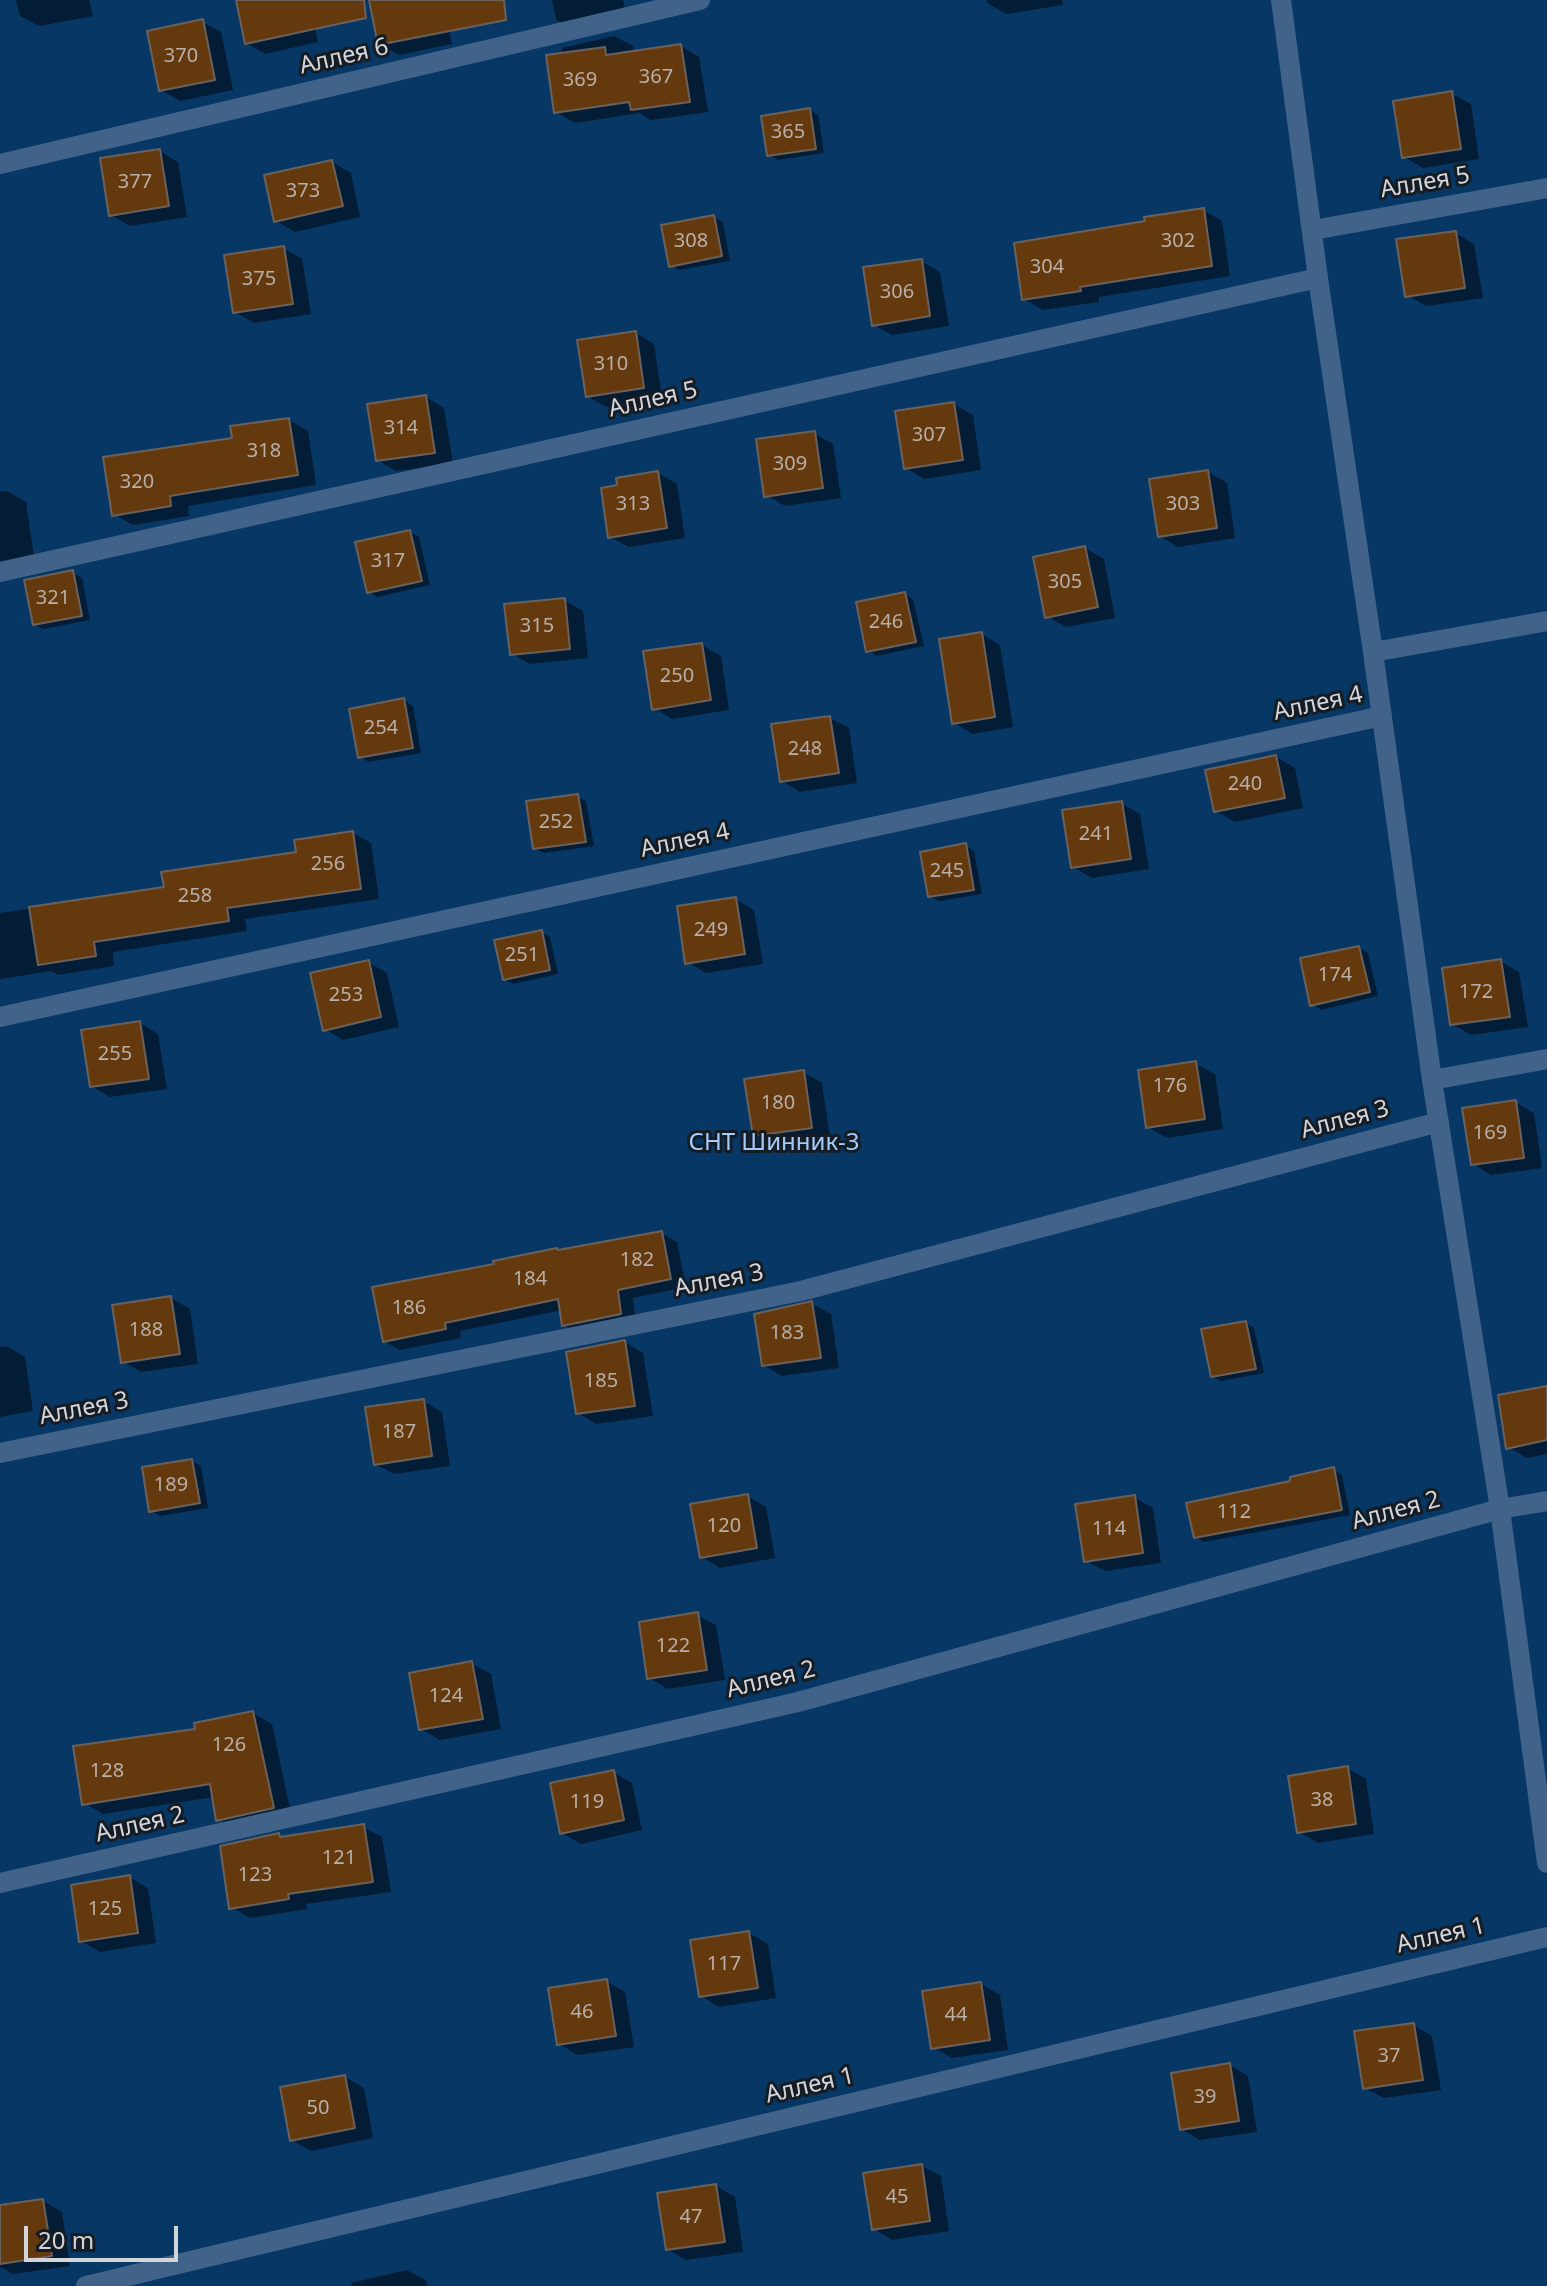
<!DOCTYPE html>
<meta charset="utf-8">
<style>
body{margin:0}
#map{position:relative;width:1547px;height:2286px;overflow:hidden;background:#161c23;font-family:"Noto Sans",sans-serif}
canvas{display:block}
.scale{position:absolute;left:24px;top:2226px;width:154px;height:36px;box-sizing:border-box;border:4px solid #d2d6db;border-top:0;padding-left:10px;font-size:24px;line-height:28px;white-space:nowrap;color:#d2d6db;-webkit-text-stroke:6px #161c23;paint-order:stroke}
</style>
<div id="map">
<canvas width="1547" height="2286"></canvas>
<div class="scale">20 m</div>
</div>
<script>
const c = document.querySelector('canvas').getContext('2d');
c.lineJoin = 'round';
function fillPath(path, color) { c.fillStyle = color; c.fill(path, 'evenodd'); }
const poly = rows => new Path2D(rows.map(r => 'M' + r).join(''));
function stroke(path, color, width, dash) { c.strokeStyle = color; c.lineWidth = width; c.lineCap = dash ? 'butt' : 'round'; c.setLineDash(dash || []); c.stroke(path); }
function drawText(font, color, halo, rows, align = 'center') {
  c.font = font + ' "Noto Sans",sans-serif'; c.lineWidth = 6; c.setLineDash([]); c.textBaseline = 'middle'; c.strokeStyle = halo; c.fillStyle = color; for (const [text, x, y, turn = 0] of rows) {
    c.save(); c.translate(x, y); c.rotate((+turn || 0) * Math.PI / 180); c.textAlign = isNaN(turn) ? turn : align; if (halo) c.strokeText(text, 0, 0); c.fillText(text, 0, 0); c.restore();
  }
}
const green = poly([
 [0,0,1547,0,1547,2286,0,2286]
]);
const shadow = poly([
 [16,0,89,0,93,16,39,26,20,16],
 [238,0,310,0,318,42,265,54,246,43],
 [371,0,443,0,452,44,399,55,380,44],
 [552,0,623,0,627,18,575,30,556,20],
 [987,0,1062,0,1063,5,1006,14,987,3],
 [202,22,221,32,233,90,180,101,161,90],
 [614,36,633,46,634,53,681,46,699,57,708,112,651,120,640,113,575,123,556,112,563,55,562,48],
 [1452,94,1471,104,1479,159,1423,168,1404,157],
 [810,110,818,115,824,153,778,160,769,155],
 [159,151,178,162,187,217,130,226,111,215],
 [332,162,351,173,360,217,295,232,276,221],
 [1203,210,1222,221,1230,276,1099,297,1099,302,1043,310,1024,299,1147,223],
 [714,217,723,222,730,261,679,270,670,265],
 [1455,233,1474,244,1483,298,1426,306,1407,295],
 [283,248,302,259,311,314,254,323,235,312],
 [921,261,940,272,949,326,892,335,874,325],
 [636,333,654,344,662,398,606,407,587,396],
 [426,397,444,408,453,463,396,471,377,460],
 [954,404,973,415,981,470,924,479,906,468],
 [289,420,308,431,316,485,188,506,189,516,133,525,114,514],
 [814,433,833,444,841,498,785,506,766,495],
 [1208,472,1227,483,1235,538,1178,547,1160,536],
 [658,473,677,484,685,538,629,547,610,537],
 [7,491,26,502,34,557,0,562,0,492],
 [410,532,419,537,430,585,377,597,368,591],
 [1085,548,1104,559,1115,618,1066,627,1047,616],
 [73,573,82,578,90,620,43,629,34,624],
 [904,594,913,599,924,646,877,656,868,651],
 [564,600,583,611,588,658,530,664,511,653],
 [982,634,1000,645,1013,727,973,734,954,723],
 [702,645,721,656,729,710,672,719,654,708],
 [404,700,413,706,421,753,369,762,360,757],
 [830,718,849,728,857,783,800,792,782,781],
 [1276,757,1295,768,1303,808,1235,822,1216,811],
 [577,796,586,801,594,846,544,853,535,848],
 [1121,803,1140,814,1149,869,1092,878,1073,867],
 [353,833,371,843,379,899,245,919,247,931,113,952,114,966,58,975,51,971,0,979,0,913,166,889,298,854],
 [965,846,974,851,982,894,939,901,930,896],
 [735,899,754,910,763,964,706,973,687,962],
 [541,932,550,937,558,974,513,984,504,979],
 [1359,948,1368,953,1378,996,1321,1010,1312,1004],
 [1500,961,1519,972,1528,1027,1471,1035,1452,1024],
 [368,962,387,973,399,1027,343,1040,325,1029],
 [140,1023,158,1034,167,1089,110,1097,91,1086],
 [1196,1064,1215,1074,1223,1129,1167,1138,1148,1127],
 [803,1072,822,1083,830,1138,774,1146,755,1135],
 [1515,1102,1534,1113,1542,1168,1491,1175,1473,1164],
 [661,1233,677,1242,686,1287,633,1298,636,1323,580,1334,564,1325,562,1310,460,1331,461,1338,400,1350,384,1341,560,1252],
 [171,1298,190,1309,198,1364,141,1372,122,1361],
 [812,1304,831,1314,839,1368,782,1376,763,1365],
 [1245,1323,1254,1328,1264,1373,1221,1381,1212,1376],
 [625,1342,643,1353,653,1416,596,1424,578,1413],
 [6,1346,25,1357,33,1411,0,1417,0,1347],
 [1547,1388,1547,1454,1527,1458,1508,1447],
 [423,1401,442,1412,450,1466,394,1474,375,1464],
 [192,1461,201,1466,208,1508,160,1516,151,1511],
 [1333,1470,1342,1475,1350,1515,1204,1542,1195,1537,1293,1482],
 [747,1496,766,1507,775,1558,720,1568,702,1557],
 [1134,1497,1153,1508,1161,1563,1105,1571,1086,1561],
 [697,1615,716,1625,725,1680,668,1689,649,1678],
 [472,1664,491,1674,501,1729,440,1740,421,1729],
 [253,1713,272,1724,292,1818,236,1830,218,1819,214,1797,103,1814,84,1803,197,1730],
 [1347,1768,1366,1779,1374,1834,1318,1843,1299,1832],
 [613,1772,632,1783,642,1830,581,1844,562,1833],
 [363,1827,382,1837,391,1892,306,1904,307,1909,250,1918,231,1907,279,1835,284,1838],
 [129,1877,148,1888,156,1943,100,1952,81,1941],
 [749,1933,768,1944,776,1998,719,2007,701,1996],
 [606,1981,625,1992,634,2047,578,2055,559,2044],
 [981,1984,1000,1995,1008,2050,952,2058,933,2047],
 [1413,2025,1432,2036,1441,2090,1384,2098,1365,2088],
 [1230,2065,1248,2076,1257,2132,1200,2140,1181,2129],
 [345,2077,364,2088,373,2138,311,2151,292,2140],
 [922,2166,941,2176,949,2231,892,2240,874,2229],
 [716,2186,735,2197,743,2252,686,2260,667,2249],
 [43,2201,62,2212,70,2266,13,2274,0,2267,0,2207],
 [407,2270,426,2280,427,2286,352,2286,351,2283]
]);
const building = poly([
 [236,0,364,0,366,18,245,44,236,0],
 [369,0,504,0,506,20,378,45,369,0],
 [203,19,215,80,159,91,147,31,203,19],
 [681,44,690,102,631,110,629,102,554,113,546,55,605,47,606,55,681,44],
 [1452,91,1461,149,1402,158,1393,101,1452,91],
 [810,108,816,149,767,156,761,116,810,108],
 [160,149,169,206,109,216,100,158,160,149],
 [332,160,343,206,274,222,264,175,332,160],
 [1204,208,1212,266,1080,287,1081,291,1022,300,1014,243,1145,221,1144,217,1204,208],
 [714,215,722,256,669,267,661,225,714,215],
 [1456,231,1465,288,1405,297,1396,239,1456,231],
 [284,246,293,304,233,313,224,255,284,246],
 [922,259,930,316,872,326,863,267,922,259],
 [636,331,644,388,586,397,577,340,636,331],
 [426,395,435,453,376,461,367,404,426,395],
 [954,402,963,460,904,469,895,411,954,402],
 [289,418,298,475,170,496,171,506,112,516,103,457,232,438,230,426,289,418],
 [815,431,823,488,764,497,756,439,815,431],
 [1208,470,1217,528,1158,537,1149,479,1208,470],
 [658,471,667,528,608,538,601,488,617,485,616,478,658,471],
 [410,530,422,581,367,593,355,542,410,530],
 [1085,546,1098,607,1045,618,1033,557,1085,546],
 [73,570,82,616,33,625,24,580,73,570],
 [905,592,916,642,866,652,856,602,905,592],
 [565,598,570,649,510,655,504,604,565,598],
 [982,632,995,717,952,724,939,639,982,632],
 [702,643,711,700,652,710,643,651,702,643],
 [404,698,413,748,358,758,349,709,404,698],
 [830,716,839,773,780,782,771,724,830,716],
 [1276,755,1285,798,1214,812,1205,770,1276,755],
 [578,794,586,842,533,849,526,801,578,794],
 [1122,801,1131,859,1071,868,1062,810,1122,801],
 [353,831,361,889,227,908,229,921,94,942,96,956,38,965,29,907,164,887,161,872,296,852,294,840,353,831],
 [966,843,974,890,928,897,920,852,966,843],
 [736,897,745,954,685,964,677,906,736,897],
 [542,930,550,970,503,980,494,940,542,930],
 [1359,946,1370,992,1310,1006,1300,958,1359,946],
 [1501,959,1510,1017,1450,1025,1442,968,1501,959],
 [369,960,381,1017,323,1031,310,973,369,960],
 [140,1021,149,1079,90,1087,81,1030,140,1021],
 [1196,1061,1205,1119,1146,1128,1138,1070,1196,1061],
 [804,1070,812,1128,753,1136,744,1079,804,1070],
 [1516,1100,1524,1158,1471,1165,1462,1108,1516,1100],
 [662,1231,671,1279,618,1290,621,1314,562,1326,558,1299,445,1323,446,1329,383,1342,372,1287,494,1264,493,1261,557,1248,558,1250,662,1231],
 [171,1296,180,1354,121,1363,112,1305,171,1296],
 [812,1301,821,1358,762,1366,754,1314,812,1301],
 [1246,1321,1256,1369,1211,1377,1201,1329,1246,1321],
 [625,1340,635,1406,576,1414,566,1352,625,1340],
 [1547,1386,1547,1440,1506,1449,1498,1395,1547,1386],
 [424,1399,432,1456,374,1465,365,1407,424,1399],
 [192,1459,200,1503,149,1512,142,1467,192,1459],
 [1334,1467,1342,1510,1194,1538,1186,1503,1290,1481,1290,1477,1334,1467],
 [748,1494,757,1548,700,1558,690,1504,748,1494],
 [1135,1495,1143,1553,1084,1562,1075,1504,1135,1495],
 [698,1612,707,1670,647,1679,639,1622,698,1612],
 [472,1661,483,1719,419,1730,409,1673,472,1661],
 [253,1711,274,1808,216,1821,210,1784,82,1805,73,1746,195,1729,194,1723,253,1711],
 [1348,1766,1356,1824,1297,1833,1288,1776,1348,1766],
 [614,1770,624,1820,560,1834,550,1783,614,1770],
 [364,1824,373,1882,288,1894,289,1899,229,1909,220,1846,279,1833,280,1837,364,1824],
 [130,1875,138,1933,79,1942,71,1885,130,1875],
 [749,1931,758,1988,699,1997,690,1940,749,1931],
 [607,1979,616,2036,557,2045,548,1988,607,1979],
 [981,1982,990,2040,931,2049,922,1991,981,1982],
 [1414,2023,1423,2080,1363,2089,1354,2031,1414,2023],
 [1230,2063,1239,2121,1180,2130,1171,2073,1230,2063],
 [345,2075,355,2128,290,2141,280,2087,345,2075],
 [922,2164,930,2221,872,2230,863,2173,922,2164],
 [716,2184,725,2242,666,2250,657,2193,716,2184],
 [43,2199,52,2256,0,2264,0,2205,43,2199]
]);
const minor = poly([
 [1281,0,1318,278,1373,652,1432,1080,1500,1509,1547,1863],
 [0,164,700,0],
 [1313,230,1547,188],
 [0,572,1318,278],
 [1373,652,1547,621],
 [0,1017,1382,716],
 [1432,1080,1547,1059],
 [0,1453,801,1291,1439,1122],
 [0,1883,798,1702,1500,1509,1547,1501],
 [86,2286,1547,1937]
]);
const numberNames = [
 ["370",181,56],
 ["367",656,77],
 ["369",580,80],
 ["365",788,132],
 ["377",135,182],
 ["373",303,191],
 ["308",691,241],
 ["302",1178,241],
 ["304",1047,267],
 ["375",259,279],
 ["306",897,292],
 ["310",611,364],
 ["314",401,428],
 ["307",929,435],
 ["318",264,451],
 ["309",790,464],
 ["320",137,482],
 ["313",633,504],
 ["303",1183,504],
 ["317",388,561],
 ["305",1065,582],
 ["321",53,598],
 ["246",886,622],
 ["315",537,626],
 ["250",677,676],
 ["254",381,728],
 ["248",805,749],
 ["240",1245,784],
 ["252",556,822],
 ["241",1096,834],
 ["256",328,864],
 ["245",947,871],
 ["258",195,896],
 ["249",711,930],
 ["251",522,955],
 ["174",1335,975],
 ["172",1476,992],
 ["253",346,995],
 ["255",115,1054],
 ["176",1170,1086],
 ["180",778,1103],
 ["169",1490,1133],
 ["182",637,1260],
 ["184",530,1279],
 ["186",409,1308],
 ["188",146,1330],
 ["183",787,1333],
 ["185",601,1381],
 ["187",399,1432],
 ["189",171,1485],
 ["112",1234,1512],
 ["120",724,1526],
 ["114",1109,1529],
 ["122",673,1646],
 ["124",446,1696],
 ["126",229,1745],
 ["128",107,1771],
 ["38",1322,1800],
 ["119",587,1802],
 ["121",339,1858],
 ["123",255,1875],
 ["125",105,1909],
 ["117",724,1964],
 ["46",582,2012],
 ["44",956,2015],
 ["37",1389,2056],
 ["39",1205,2097],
 ["50",318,2108],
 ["45",897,2197],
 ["47",691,2217]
];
const streetNames = [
 ["Аллея 6",344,57,-13],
 ["Аллея 5",1425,183,-10],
 ["Аллея 5",653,400,-13],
 ["Аллея 4",1318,704,-12],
 ["Аллея 4",685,841,-12],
 ["Аллея 3",1345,1120,-15],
 ["Аллея 3",719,1281,-11],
 ["Аллея 3",84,1409,-11],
 ["Аллея 2",1396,1511,-15],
 ["Аллея 2",771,1680,-14],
 ["Аллея 2",140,1825,-13],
 ["Аллея 1",1441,1936,-13],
 ["Аллея 1",810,2086,-13]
];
const parkNames = [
 ["СНТ Шинник-3",774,1143]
];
fillPath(green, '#063765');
fillPath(shadow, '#0007');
fillPath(building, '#65390e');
stroke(building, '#6b615a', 2);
stroke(minor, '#41638a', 20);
drawText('20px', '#b7afa8', null, numberNames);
drawText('24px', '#d2d6db', '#161c23', streetNames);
drawText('24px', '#a2cbfb', '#161c23', parkNames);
</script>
